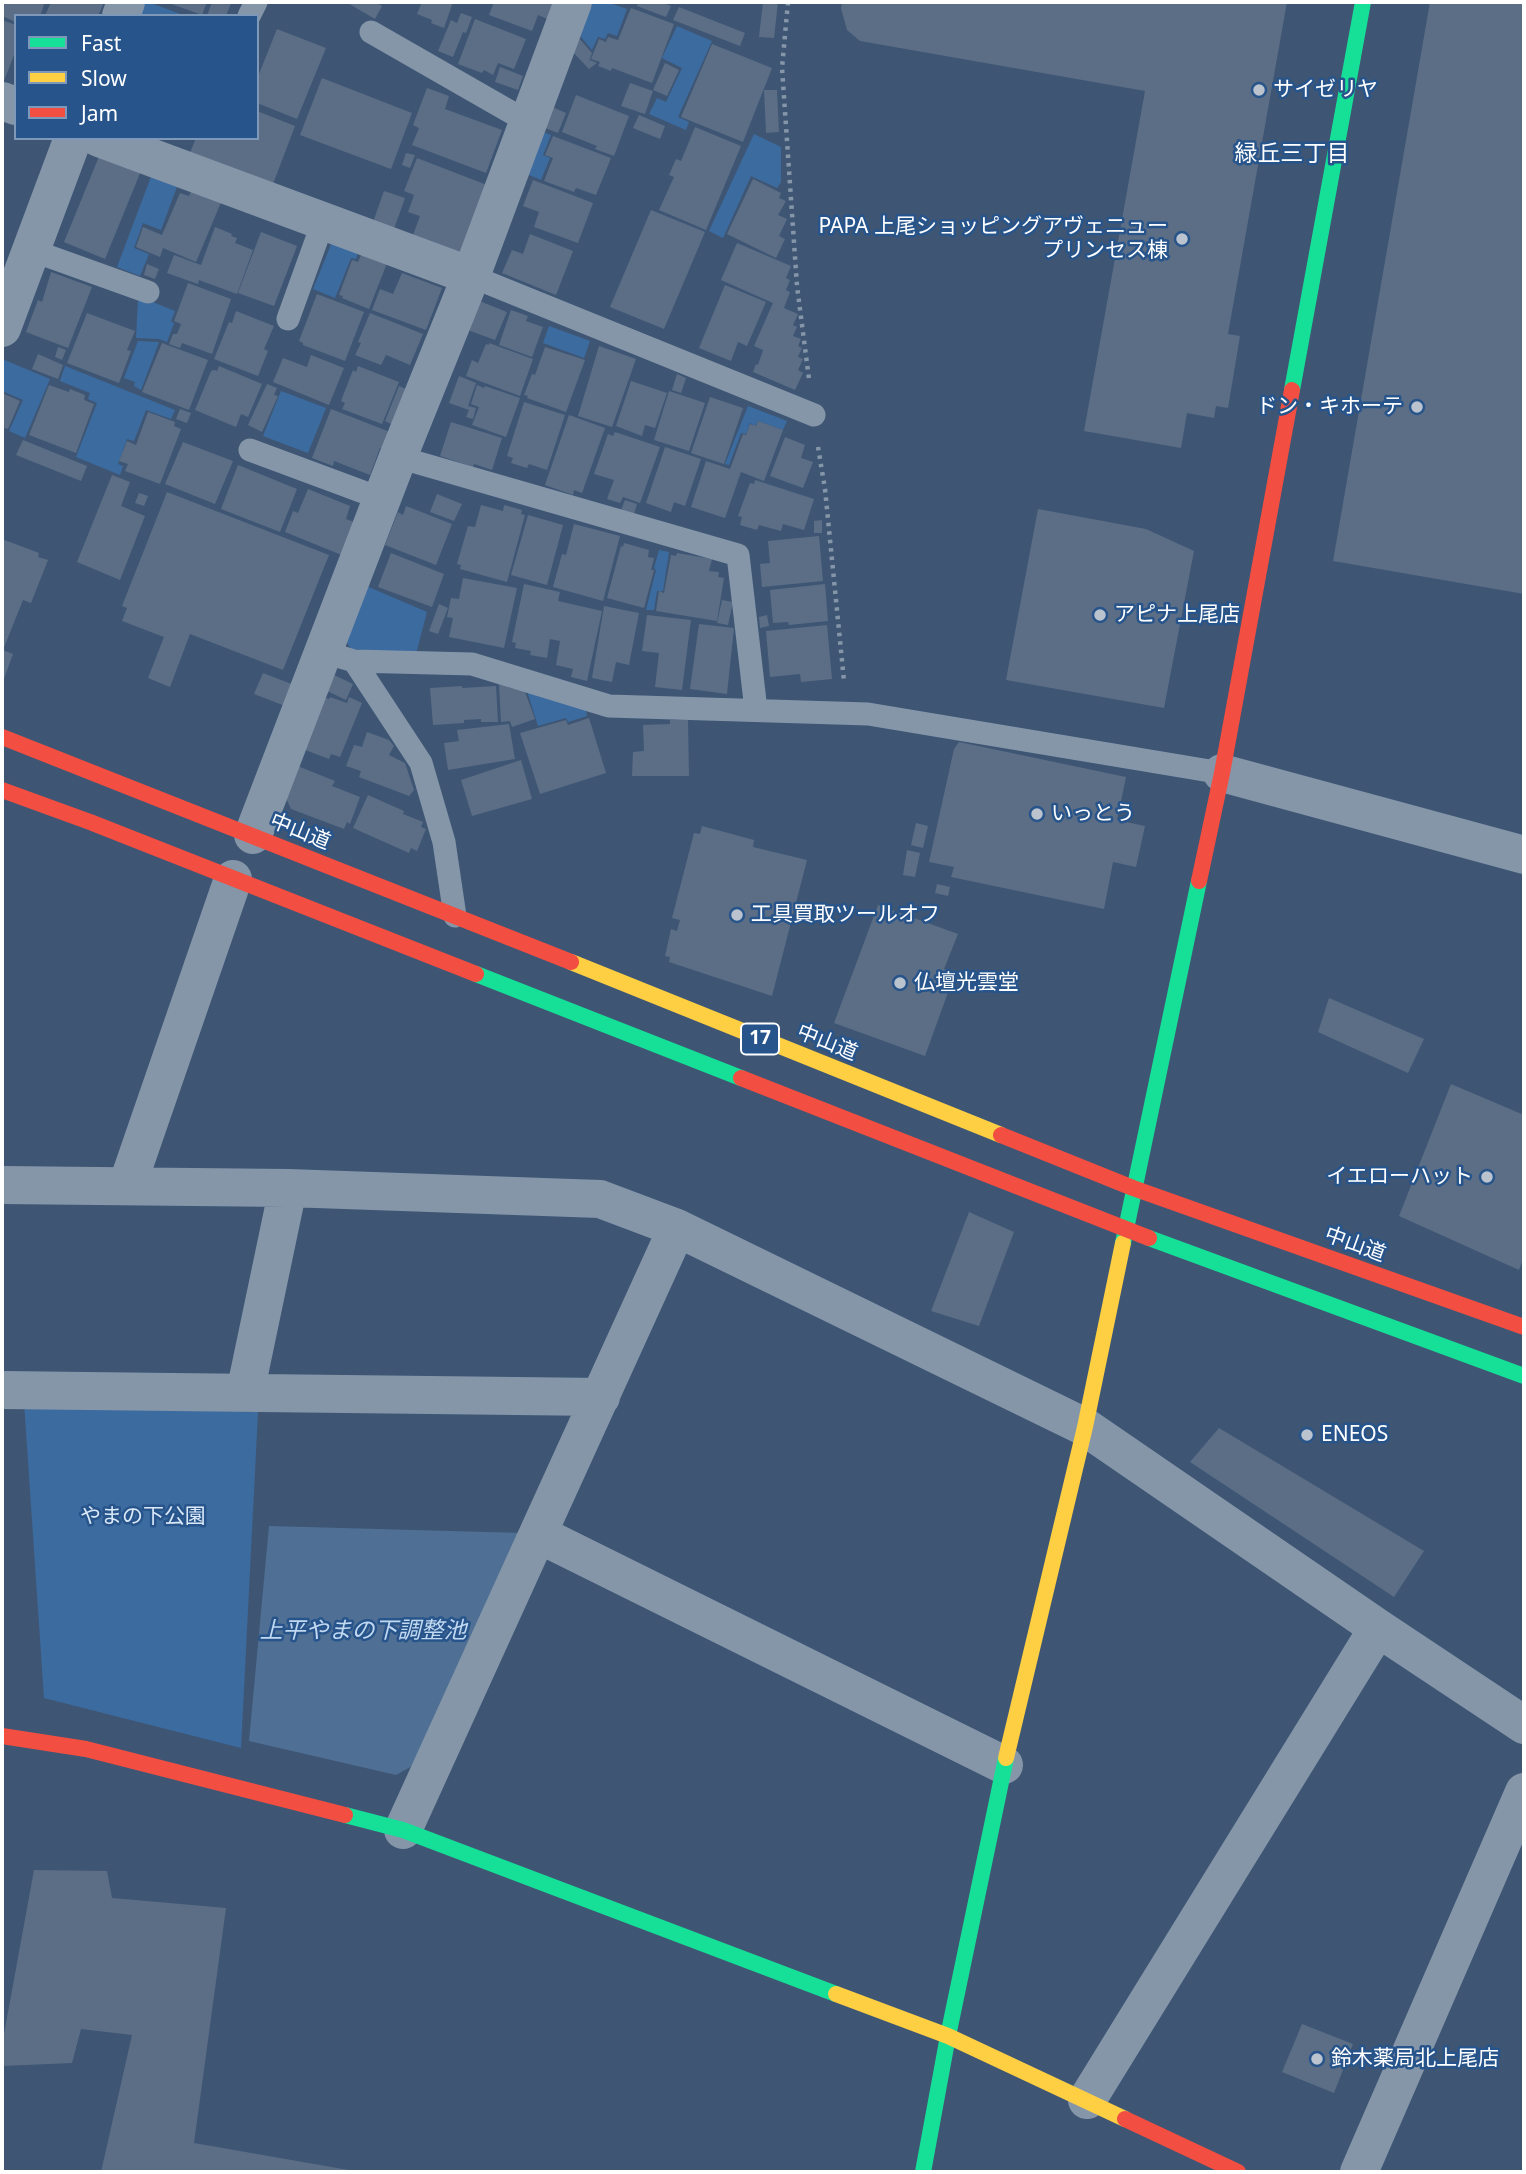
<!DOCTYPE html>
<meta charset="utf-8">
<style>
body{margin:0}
#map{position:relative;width:1526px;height:2174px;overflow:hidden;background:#3e5674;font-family:"Noto Sans",sans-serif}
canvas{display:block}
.frame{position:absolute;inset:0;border:4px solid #fff;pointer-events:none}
.legend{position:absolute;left:14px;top:14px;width:245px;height:126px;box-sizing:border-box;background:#27548b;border:2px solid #7d98b9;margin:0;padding:9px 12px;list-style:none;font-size:21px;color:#fff}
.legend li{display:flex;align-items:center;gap:14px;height:35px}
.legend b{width:35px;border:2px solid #7d98b9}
</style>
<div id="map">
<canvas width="1526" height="2174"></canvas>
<div class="frame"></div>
<ul class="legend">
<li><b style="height:9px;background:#16e098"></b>Fast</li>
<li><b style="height:9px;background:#ffcf43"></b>Slow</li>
<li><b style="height:9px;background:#f24e42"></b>Jam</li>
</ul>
</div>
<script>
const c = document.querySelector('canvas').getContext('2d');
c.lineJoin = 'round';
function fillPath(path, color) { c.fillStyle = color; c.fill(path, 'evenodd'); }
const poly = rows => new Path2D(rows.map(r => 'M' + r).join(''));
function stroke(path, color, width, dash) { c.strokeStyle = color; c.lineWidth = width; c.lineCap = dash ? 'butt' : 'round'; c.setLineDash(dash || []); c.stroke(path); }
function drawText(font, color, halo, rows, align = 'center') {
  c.font = font + ' "Noto Sans","Noto Sans JP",sans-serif'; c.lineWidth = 5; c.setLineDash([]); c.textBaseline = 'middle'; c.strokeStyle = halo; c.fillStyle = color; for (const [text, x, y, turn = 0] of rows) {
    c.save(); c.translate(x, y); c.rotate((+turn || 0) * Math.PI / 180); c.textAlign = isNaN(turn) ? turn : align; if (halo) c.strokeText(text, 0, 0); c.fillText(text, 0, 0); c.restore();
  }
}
const green = poly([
 [141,2,148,2,186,16,135,16],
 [585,2,607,2,627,9,617,36,608,33,605,39,598,37,592,50,575,30],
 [677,26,712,41,678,117,689,122,686,130,649,114,657,98,666,102,682,68,662,58],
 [538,130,551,135,543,155,550,158,541,180,522,172],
 [754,134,781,147,781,182,777,188,751,176,723,238,709,231],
 [152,174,178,184,161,230,143,223,134,248,149,254,140,276,117,267],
 [332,242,358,252,356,259,351,258,335,298,313,289],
 [138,299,149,304,150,301,175,311,171,321,174,323,167,342,159,339,136,338],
 [549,326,590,341,584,358,543,343],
 [138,341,159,342,141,390,134,386,135,382,124,378],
 [2,359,50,379,25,438,9,431,23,400,2,391],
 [65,366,175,410,171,419,146,410,134,441,127,439,118,464,123,466,120,475,76,457,97,403,88,399,90,393,60,381],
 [281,391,326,408,308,453,263,436],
 [748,406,787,421,783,430,758,421,755,426,750,423,746,434,741,433,729,465,725,464],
 [659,550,669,552,663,591,657,591,654,610,646,610,656,570,654,568],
 [364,585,427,612,416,654,351,649,342,635],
 [527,691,586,710,587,716,568,722,566,718,538,726],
 [24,1402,258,1412,241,1748,44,1698]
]);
const water = poly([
 [269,1526,523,1533,414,1765,396,1775,249,1741]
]);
const building = poly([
 [3,2,45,2,40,16,16,16,16,22,2,16],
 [51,2,104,2,98,16,45,16],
 [166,2,207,2,202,15],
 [212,2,231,3,226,16,207,16],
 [346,2,375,2,382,6,375,19],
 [422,2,453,2,444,28,431,23,432,20,417,14],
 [494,2,557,2,550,20,538,15,532,31,489,15],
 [638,2,660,2,671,6,666,17,637,6],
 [763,2,778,2,774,38,759,37],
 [842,2,1287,2,1228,334,1240,336,1228,408,1216,406,1214,418,1187,413,1181,448,1084,431,1145,91,860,41,847,30,841,8],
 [1430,2,1524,2,1524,594,1333,561],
 [679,7,745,33,740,46,673,20],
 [631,8,674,24,652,83,612,68,611,71,598,66,600,62,591,59,599,39,606,42,608,37,618,40],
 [461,13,472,17,466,33,463,32,453,57,438,51,451,20,457,23],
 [475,19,526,39,514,69,498,63,493,75,484,70,482,73,458,64],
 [2,20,16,25,16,50,2,86],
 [277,29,326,48,297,119,257,103,257,79],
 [579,38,592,53,588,65,590,60,597,63,589,69,568,47],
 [712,44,772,68,743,142,681,117],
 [665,63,679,70,667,96,653,90],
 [500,67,523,76,518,90,495,82],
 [322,78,412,113,391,169,300,135],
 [630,83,653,91,645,114,621,106],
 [427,88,449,96,445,109,502,130,486,173,412,145,419,128,413,125],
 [764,90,777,90,779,132,766,133],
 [576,95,629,116,614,156,595,149,597,146,562,132],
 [548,105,566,113,558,133,540,126],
 [257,111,295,126,273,184,189,155,196,138,257,138],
 [639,115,665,126,660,139,633,128],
 [695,127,741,146,706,230,659,210,674,177,669,175,676,159,681,161],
 [553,136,611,158,596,195,576,188,574,192,544,181,553,158,545,155],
 [406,153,415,155,410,168,402,165],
 [100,154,141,171,105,259,64,242],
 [417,158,487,185,461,254,413,235,420,216,408,212,414,195,404,191],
 [753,179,781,193,779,198,786,201,778,215,787,219,779,236,785,239,776,258,727,234],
 [533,180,593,203,578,243,534,227,539,212,523,206],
 [192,189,222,200,196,262,163,248,160,257,136,247,143,227,162,235,180,193,189,196],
 [384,191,405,198,394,229,373,222],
 [651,210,705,232,664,329,610,307],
 [215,227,232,234,231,236,237,238,235,243,253,250,237,294,199,280,198,284,167,273,174,255,201,265],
 [261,232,297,246,274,306,238,293],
 [530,234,573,251,556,295,502,273,512,250,523,254],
 [737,243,791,266,786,278,790,280,786,290,790,292,784,308,798,314,793,325,797,327,793,336,801,339,798,346,802,348,798,357,803,359,798,370,803,373,795,390,753,372,756,364,758,365,763,350,754,346,773,303,721,280],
 [362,253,387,263,369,309,342,298,343,296,339,295,352,260,358,262],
 [147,264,159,269,155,279,144,275],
 [51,272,92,287,68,348,26,332,38,300,42,302],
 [402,273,442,288,426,330,372,310,380,289,393,294],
 [188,283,231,299,212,354,182,343,180,348,169,344,173,334,177,334,181,324,174,321],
 [725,285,766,302,747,346,738,342,731,361,699,348],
 [317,294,364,312,345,361,303,345,303,343,299,341],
 [476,302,482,302,507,312,495,340,465,329],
 [511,310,528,316,526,321,543,327,532,357,499,345],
 [236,311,274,326,264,349,268,351,258,376,214,359,229,322,232,323],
 [87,313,135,331,127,350,131,351,119,383,67,363],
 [370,313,423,334,410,365,386,355,381,365,355,355,361,343,358,342],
 [162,343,208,360,189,410,142,392],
 [489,343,533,359,520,396,466,376,472,360,478,363,486,344,489,345],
 [599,346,636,359,612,427,578,416],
 [58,347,66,350,62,360,55,357],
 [545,347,585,360,566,412,527,398,528,396,524,395,532,374,535,375],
 [38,354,63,365,58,379,32,369],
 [311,355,344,368,329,405,273,382,283,358,307,367],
 [219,366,262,384,248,417,241,414,236,427,195,410,211,371,214,370,217,371],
 [358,366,399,382,382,424,342,409,345,403,341,401,353,370,356,372],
 [677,374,686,378,681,393,672,390],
 [459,376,476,383,468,406,476,408,473,419,466,417,469,410,449,403],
 [631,381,667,393,655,428,645,425,642,436,616,426],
 [267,384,277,388,274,395,278,396,262,432,248,425],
 [49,385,69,392,70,389,85,395,84,400,94,404,76,453,29,435],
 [477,385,484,388,485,386,520,398,506,437,472,425,479,407,471,404],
 [399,386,410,391,395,426,385,421],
 [669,391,705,403,689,451,654,440],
 [2,393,20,401,8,429,2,427],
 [710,397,743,408,724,464,691,453],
 [524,402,565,415,547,470,529,464,527,468,511,463,513,458,507,456],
 [180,409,191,413,187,423,176,419],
 [331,409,390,432,383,450,380,448,370,475,334,461,333,466,312,458],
 [148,412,175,422,174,426,181,429,160,484,125,471,128,464,119,461,127,441,136,445],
 [569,415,605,428,582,493,574,490,573,495,545,485],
 [758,421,783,430,764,481,741,472,725,518,691,507,706,461,730,469,743,434,746,435,750,424,756,426],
 [451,422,502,438,492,470,474,464,473,467,440,456],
 [615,432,660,447,640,503,623,497,620,503,607,499,614,480,594,474,608,434,613,436],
 [785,437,805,445,801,458,813,462,803,488,770,476],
 [23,440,87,466,81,481,16,455],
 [183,442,233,461,215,504,165,484],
 [665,447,701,459,685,506,674,502,671,512,646,503],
 [238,465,297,489,280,532,221,509],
 [112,475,130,482,121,506,145,516,120,580,77,562],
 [755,480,814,499,804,530,783,524,781,531,759,525,757,530,740,525,742,517,738,516,750,483,754,484],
 [308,489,350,506,346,519,357,523,344,556,285,532,293,511,298,513],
 [167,492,329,555,283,670,190,634,170,687,148,678,164,637,122,621,127,608,122,606],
 [139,493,148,496,144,506,135,503],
 [437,494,462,504,454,521,430,512],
 [625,500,637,504,634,514,621,510],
 [481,505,503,511,504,505,522,510,521,514,525,515,507,582,460,569,461,565,457,564,468,526,475,527],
 [406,506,452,524,436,565,385,545,398,512,403,515],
 [1038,509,1146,529,1194,551,1164,708,1006,680],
 [528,515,563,525,547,585,511,575],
 [822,520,822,533,814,533,814,521],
 [574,524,620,536,603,601,553,587,562,554,566,555],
 [819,536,823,581,762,587,760,564,770,563,768,541],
 [2,539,39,553,38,557,48,560,31,603,23,600,3,650,13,654,2,684],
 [624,543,649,550,648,557,654,558,651,570,654,570,644,608,607,598,621,546,623,547],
 [391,553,444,574,432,607,378,587],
 [677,553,712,559,709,571,719,572,718,577,724,578,717,621,656,611,659,591,664,593,671,555,676,556],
 [463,578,517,588,504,648,449,637,453,618,447,617,451,598,459,599],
 [524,584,560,592,558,601,602,611,587,681,571,677,573,669,556,665,560,641,550,639,547,658,530,655,531,651,515,648,516,643,512,642],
 [825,584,828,621,789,625,788,622,773,623,770,590],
 [722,600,733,602,728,625,717,623],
 [439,604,448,608,438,634,429,631],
 [604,606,639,613,629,665,616,662,612,682,592,678],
 [647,615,691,620,682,690,655,687,659,653,642,651],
 [767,615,769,626,760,628,759,617],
 [699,624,734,628,727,694,690,689],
 [827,625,832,679,801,682,800,674,770,677,766,631],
 [263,673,294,685,285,706,254,694],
 [332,674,353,684,346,700,325,690],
 [499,684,509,686,509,688,524,689,535,719,512,727,510,721,501,722],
 [462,686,462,688,496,686,498,722,481,722,481,719,464,720,464,723,433,725,430,688],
 [321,696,329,699,330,697,347,703,349,697,362,703,340,757,331,754,329,759,300,748],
 [589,718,606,773,540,794,520,733,566,720,568,725],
 [670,720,688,720,689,776,632,776,633,752,644,751,643,725,670,724],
 [509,724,515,759,448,770,444,743,459,741,457,730],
 [367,732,389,740,394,746,389,755,405,763,414,790,409,796,359,777,361,771,346,766,354,745,362,747],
 [959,742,1126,777,1117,820,1145,826,1136,867,1113,862,1104,909,951,877,954,867,929,862,954,749],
 [521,760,532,799,472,816,461,780],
 [295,765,335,781,332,786,360,797,350,824,347,822,344,829,291,809,284,794],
 [368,795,404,811,403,814,423,822,421,827,426,829,417,851,411,848,409,853,353,828],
 [916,823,928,826,923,848,911,845],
 [702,826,754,840,753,847,807,860,772,996,669,962,670,957,665,956,671,929,677,931,680,920,672,918,694,833,700,834],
 [907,850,920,853,915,877,903,875],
 [937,884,950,887,948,896,935,893],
 [878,905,958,934,944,969,955,973,925,1056,834,1023],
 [1329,998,1424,1039,1408,1073,1318,1032],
 [1451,1084,1524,1115,1524,1256,1519,1270,1399,1216],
 [969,1212,1014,1232,979,1326,931,1311],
 [1219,1428,1424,1551,1394,1597,1190,1462],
 [34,1870,107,1871,112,1898,226,1908,194,2143,360,2172,101,2172,132,2035,81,2029,72,2063,2,2066,2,2045],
 [1302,2024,1353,2044,1334,2093,1282,2072]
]);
const path = poly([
 [788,2,782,68,797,286,809,379],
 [818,447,825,489,844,681]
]);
const lane = poly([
 [249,16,256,2],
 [371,32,528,122],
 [31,250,148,292],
 [471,276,814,415],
 [288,319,323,222],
 [250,450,382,499],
 [398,457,738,555,756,710],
 [324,652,354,661,472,664,609,706,868,714,1222,773],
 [354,661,421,763,444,842,455,916]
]);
const street = poly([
 [121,16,126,2],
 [2,101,16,106],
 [99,138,471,276],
 [2,328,73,138],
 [1222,773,1524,855],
 [253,835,398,457,471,276,573,2],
 [2,1185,288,1188,600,1199,677,1228,1085,1427,1378,1628,1524,1725],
 [127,1186,233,879],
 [2,1390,601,1397],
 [245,1393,288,1188],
 [538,1534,1004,1765],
 [403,1830,677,1228],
 [1087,2100,1378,1628],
 [1359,2172,1524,1792]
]);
const fast = poly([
 [1292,390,1363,2],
 [476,974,741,1078],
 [1149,1238,1524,1376],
 [1123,1243,1199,881],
 [345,1815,403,1830,836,1994],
 [923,2172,948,2036,1006,1758]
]);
const slow = poly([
 [571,962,1001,1135],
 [1006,1758,1085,1427,1123,1243],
 [836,1994,948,2036,1125,2119]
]);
const jam = poly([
 [2,737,571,962],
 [2,790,90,822,476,974],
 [1199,881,1222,773,1292,390],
 [741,1078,1149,1238],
 [1001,1135,1133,1188,1524,1327],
 [2,1736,86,1749,345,1815],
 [1125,2119,1238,2172]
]);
const markers = [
 [1259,90,7,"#bbc4ce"],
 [1182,239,7,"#bbc4ce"],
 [1417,407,7,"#bbc4ce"],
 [1100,615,7,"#bbc4ce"],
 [1037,814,7,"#bbc4ce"],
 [737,915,7,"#bbc4ce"],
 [900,983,7,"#bbc4ce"],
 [1487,1177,7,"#bbc4ce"],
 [1307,1435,7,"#bbc4ce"],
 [1317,2059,7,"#bbc4ce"]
];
const shields = [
 [760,1039,38]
];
const shieldNames = [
 ["17",760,1039]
];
const poiNames = [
 ["サイゼリヤ",1273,90],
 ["PAPA 上尾ショッピングアヴェニュー",1168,227,"right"],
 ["プリンセス棟",1168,251,"right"],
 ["ドン・キホーテ",1403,407,"right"],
 ["アピナ上尾店",1114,615],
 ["いっとう",1051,814],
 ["工具買取ツールオフ",751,915],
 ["仏壇光雲堂",914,983],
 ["イエローハット",1473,1177,"right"],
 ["ENEOS",1321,1435],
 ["鈴木薬局北上尾店",1331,2059]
];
const streetNames = [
 ["中山道",300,832,22],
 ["中山道",827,1043,22],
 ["中山道",1355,1245,20]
];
const parkNames = [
 ["やまの下公園",143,1517]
];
const neighbourhoodNames = [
 ["緑丘三丁目",1292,154]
];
const waterNames = [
 ["上平やまの下調整池",363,1631]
];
fillPath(green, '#3c6ba0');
fillPath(water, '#4f6f94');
fillPath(building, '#5b6e86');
stroke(path, '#8596a9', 4.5, [3.5, 5]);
stroke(lane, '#8596a9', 23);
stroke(street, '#8596a9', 38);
stroke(fast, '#16e098', 16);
stroke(slow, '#ffcf43', 16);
stroke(jam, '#f24e42', 16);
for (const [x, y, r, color] of markers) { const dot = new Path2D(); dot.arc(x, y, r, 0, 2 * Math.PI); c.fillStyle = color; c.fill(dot); stroke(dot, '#27548b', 2.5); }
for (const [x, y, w] of shields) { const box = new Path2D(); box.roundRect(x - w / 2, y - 15.5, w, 31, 5); c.fillStyle = '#27548b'; c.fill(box); stroke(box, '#fff', 2); }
drawText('bold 19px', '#fff', null, shieldNames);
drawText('21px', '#fff', '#27548b', poiNames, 'left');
drawText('21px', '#fff', '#27548b', streetNames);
drawText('21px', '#dae8f7', '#27548b', parkNames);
drawText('23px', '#fff', '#27548b', neighbourhoodNames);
drawText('italic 23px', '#c1d8f1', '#27548b', waterNames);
</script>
